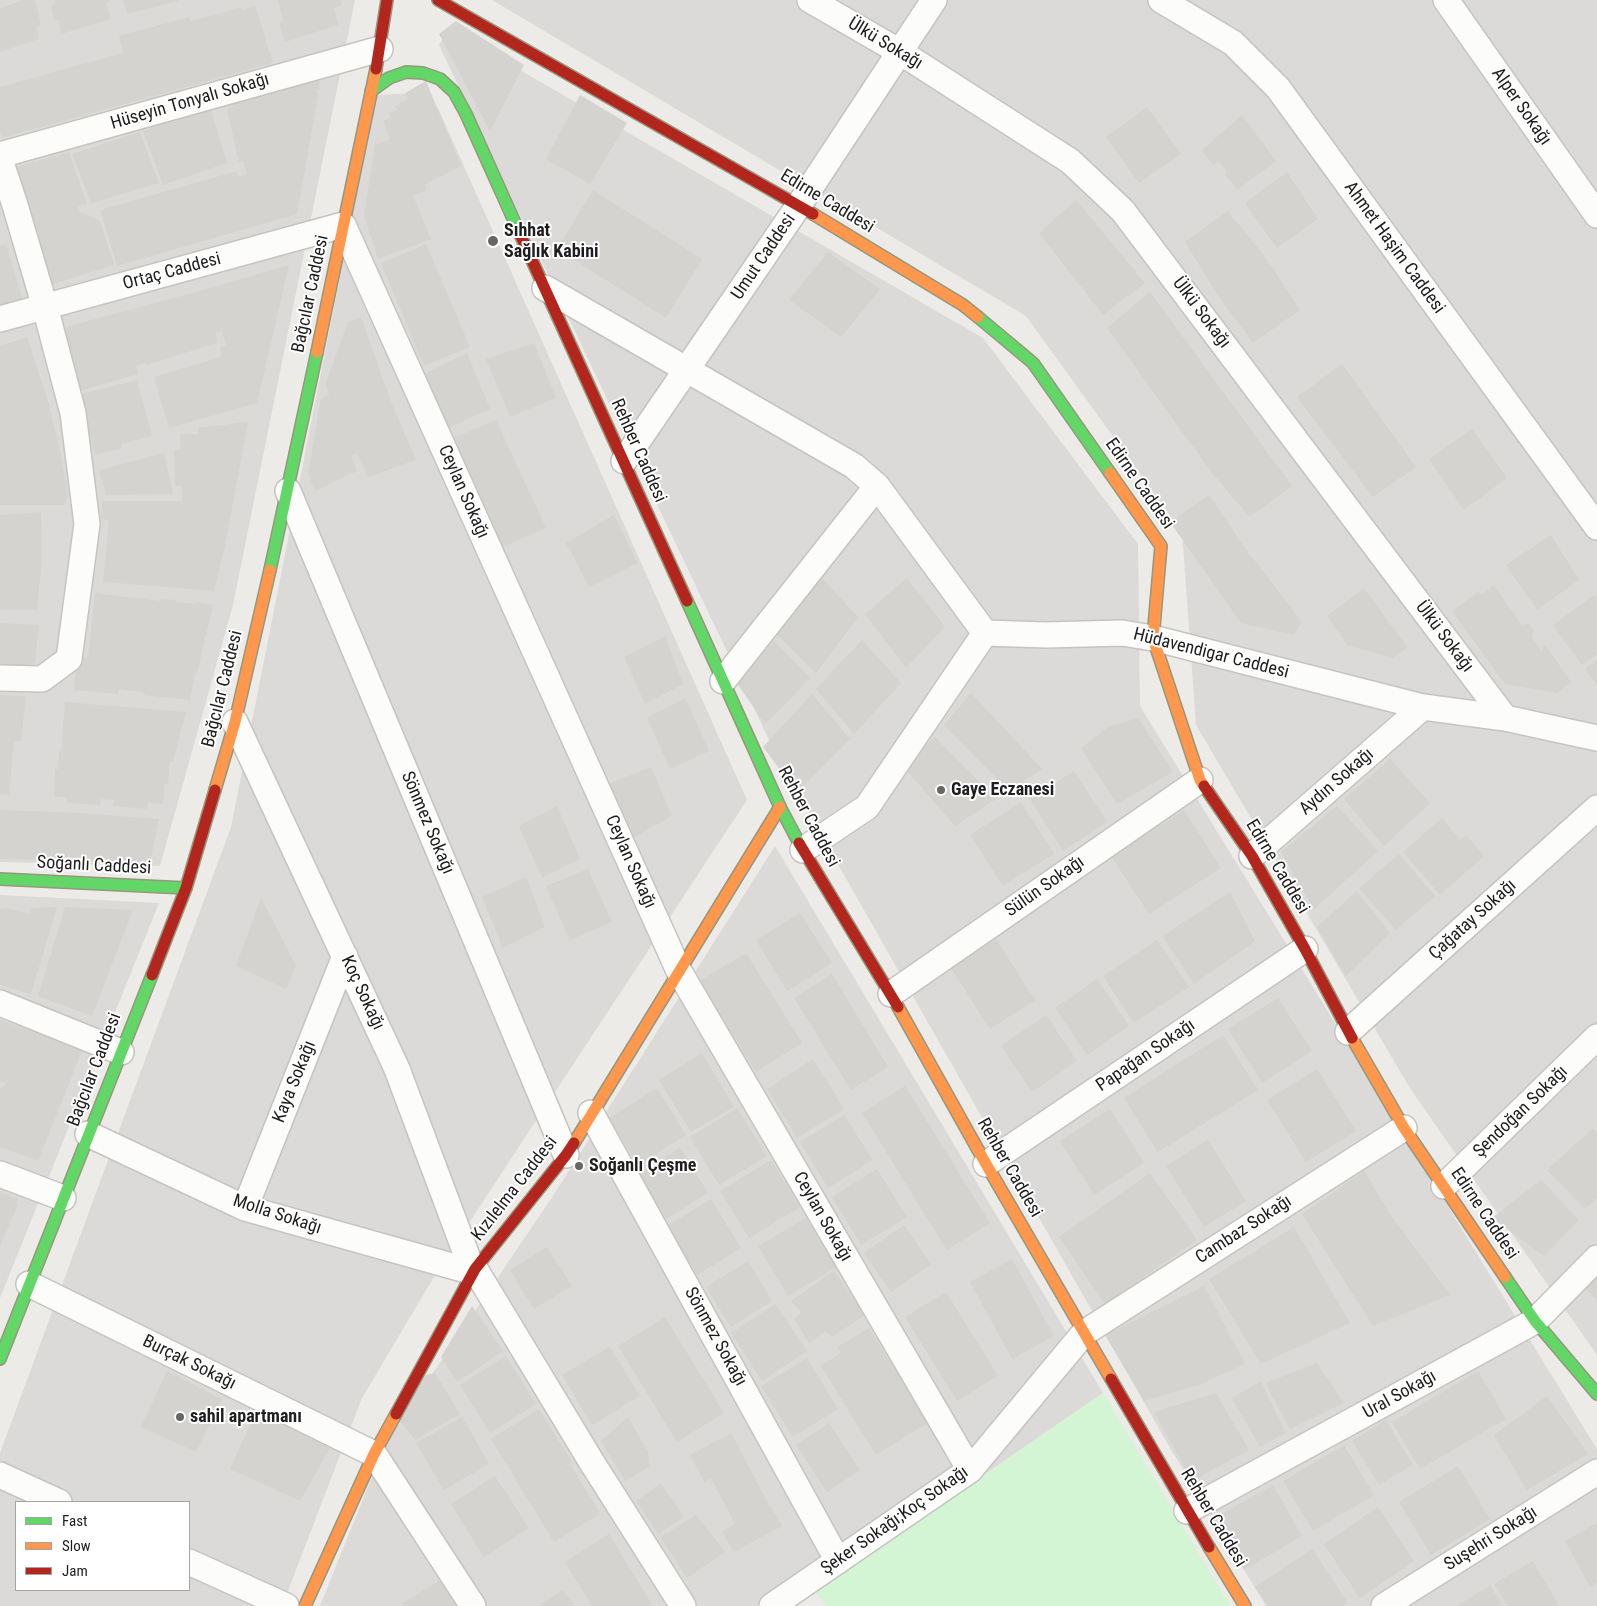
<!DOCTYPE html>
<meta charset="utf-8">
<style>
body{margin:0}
#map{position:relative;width:1597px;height:1606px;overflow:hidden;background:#edebe7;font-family:"Roboto Condensed",sans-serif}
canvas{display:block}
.legend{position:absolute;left:15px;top:1501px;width:175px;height:90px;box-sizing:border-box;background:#fff;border:1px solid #a5a5a5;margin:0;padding:6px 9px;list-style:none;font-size:15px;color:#1e1e1e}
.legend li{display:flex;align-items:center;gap:10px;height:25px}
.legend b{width:25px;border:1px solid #a5a5a5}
</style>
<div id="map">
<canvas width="1597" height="1606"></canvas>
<ul class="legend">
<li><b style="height:6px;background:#63d668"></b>Fast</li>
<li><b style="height:6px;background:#ff974d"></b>Slow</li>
<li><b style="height:6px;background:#b3261e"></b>Jam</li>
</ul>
</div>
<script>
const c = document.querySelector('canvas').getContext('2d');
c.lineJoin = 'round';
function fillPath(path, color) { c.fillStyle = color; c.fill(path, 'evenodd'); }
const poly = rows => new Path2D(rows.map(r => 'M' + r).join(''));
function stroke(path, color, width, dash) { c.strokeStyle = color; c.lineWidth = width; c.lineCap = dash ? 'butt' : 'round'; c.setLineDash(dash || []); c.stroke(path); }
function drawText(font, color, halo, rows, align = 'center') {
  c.font = font + ' "Roboto Condensed",sans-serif'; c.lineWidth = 4; c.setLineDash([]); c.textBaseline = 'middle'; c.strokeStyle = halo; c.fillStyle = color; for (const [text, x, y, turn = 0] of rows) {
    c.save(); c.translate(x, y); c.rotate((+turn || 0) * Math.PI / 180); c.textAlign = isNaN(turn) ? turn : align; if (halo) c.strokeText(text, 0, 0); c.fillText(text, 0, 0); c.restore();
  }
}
const residential = poly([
 [0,0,355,0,233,605,160,866,0,862],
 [492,0,1597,0,1597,1355,1411,1090,1196,725,1182,532,1026,316],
 [449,29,983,338,1138,544,1140,706,1597,1449,1597,1606,1266,1606,1170,1448,778,759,439,45],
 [417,93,438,108,747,800,438,1270,362,1398,286,1596,275,1606,0,1606,0,1453,231,827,376,95],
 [16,1502,189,1502,189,1590,16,1590],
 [775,846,1103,1393,815,1591,790,1606,320,1606,386,1442,551,1199],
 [0,895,159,903,0,1298]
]);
const park = poly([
 [1103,1393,1230,1606,826,1606,815,1591]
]);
const building = poly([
 [24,0,35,0,41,25,36,27,39,39,0,52,0,8],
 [55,0,111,0,106,3,111,19,61,34,59,20,54,20,51,6,55,4],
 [123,0,178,0,178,1,127,14],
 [278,0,341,0,342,5,334,8,338,25,285,42,279,23,283,22],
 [255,6,273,63,2,138,0,132,0,87,123,53,119,36,189,17,191,21,242,7,242,10],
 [456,21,524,65,490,131,439,34],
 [317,75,320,89,316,90,318,96,297,214,117,266,100,210,237,171,239,177,247,174,243,161,239,162,227,109,233,107,232,104,235,100],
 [426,81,461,166,425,184,427,190,413,196,431,239,378,259,364,216,375,145,390,139,383,121,391,118,389,113,397,110,395,106,408,99,405,93],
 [580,95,627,123,590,184,546,159],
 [210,107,227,163,163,185,143,131],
 [1147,107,1181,154,1139,183,1106,137],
 [1242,115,1276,161,1237,190,1225,175,1227,171,1218,161,1213,165,1202,150],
 [140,132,159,183,91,203,72,154],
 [69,152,87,204,78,206,80,212,100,221,114,265,50,285,12,168],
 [1287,172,1318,219,1277,248,1245,203],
 [593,190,702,259,666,318,557,249],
 [1076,200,1145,283,1103,315,1039,233],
 [1228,211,1266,258,1300,310,1253,343,1217,294,1185,242],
 [6,244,23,301,0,308,0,246],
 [426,244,470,347,424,366,381,263],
 [828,252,880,289,841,337,789,300],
 [289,265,257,403,169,428,154,377,221,357,220,347,226,345,222,331,216,333,217,343,146,365,145,363,136,366,138,374,76,392,58,329,203,290],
 [1150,292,1292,486,1250,517,1212,473,1107,328],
 [361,317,390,399,416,460,368,477,357,453,351,456,357,471,315,491,308,474,321,398,329,395,326,383,348,322],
 [27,337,49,404,61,456,68,497,64,505,0,505,0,346],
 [534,343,556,398,510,417,486,359],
 [467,353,490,409,446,429,422,375],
 [1342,364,1416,467,1373,497,1297,397],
 [137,380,152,436,121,444,122,448,95,455,80,394],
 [496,420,546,528,498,549,449,440],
 [248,422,225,546,214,591,103,582,109,520,101,519,102,501,182,501,182,486,175,486,174,450,181,449,180,434,199,434,198,428],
 [1472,429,1507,478,1464,510,1429,459],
 [164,453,173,494,106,495,99,470],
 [1209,495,1242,544,1302,622,1294,635,1241,623,1170,522],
 [41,512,42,559,37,610,0,610,0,515],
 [614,515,638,563,589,587,566,543],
 [1551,535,1579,580,1537,610,1506,565],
 [820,576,858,617,816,673,776,634],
 [907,578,945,627,906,668,865,614],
 [1494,585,1522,626,1528,623,1534,630,1532,637,1541,651,1545,645,1571,682,1557,693,1505,684,1452,611,1478,592,1483,594],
 [1364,588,1407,647,1393,658,1347,645,1327,616],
 [95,593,160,601,160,599,176,600,176,602,196,604,196,602,213,605,197,673,195,673,190,700,143,695,143,692,119,689,118,694,74,690,76,666,81,667,81,657,88,657],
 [1594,595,1597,599,1597,654,1582,665,1553,625],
 [0,623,39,625,34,671,0,669],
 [665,636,683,684,645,704,624,657],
 [862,640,901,683,854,734,816,689],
 [774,641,810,678,765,724,736,682],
 [1597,660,1597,685,1585,669],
 [971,693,1042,769,1009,791,944,725],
 [812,694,850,739,797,792,763,747],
 [0,695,26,696,21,741,14,741,9,795,0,794],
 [685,698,709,751,670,769,647,718],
 [65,702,186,712,173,761,170,761,168,783,165,784,163,804,148,803,147,809,113,806,114,800,101,799,100,805,67,803,67,798,54,796,55,769,58,769,59,751,61,751],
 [1138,718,1173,772,1117,804,1081,748,1108,727],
 [935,737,996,799,955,826,903,766],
 [1390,759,1430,803,1384,846,1344,799],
 [651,767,672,816,633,838,608,784],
 [1074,771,1107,822,1063,851,1030,799],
 [1021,802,1054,854,1003,886,970,835],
 [557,806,580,859,542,878,519,826],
 [1337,806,1378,851,1314,909,1281,852],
 [0,810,80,813,159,819,150,862,0,859],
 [1184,810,1221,868,1149,914,1111,856],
 [1442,818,1460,840,1466,835,1484,856,1440,895,1403,852],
 [1399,854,1435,896,1396,930,1359,888],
 [588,869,612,922,570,940,546,886],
 [526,877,545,927,503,948,482,897],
 [1357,891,1390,933,1346,976,1317,927],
 [1230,892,1255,941,1194,984,1162,936],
 [261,898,296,965,286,989,236,966],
 [57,907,31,994,0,985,0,909,7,908,30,914,32,908],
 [65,907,133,910,92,1016,38,996],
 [800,913,832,963,787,991,756,940],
 [996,939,1035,1000,990,1029,951,968],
 [1157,940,1189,987,1134,1023,1103,976],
 [746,953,802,1043,756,1072,700,981],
 [832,974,888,1067,851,1090,794,998],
 [1097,979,1129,1026,1087,1055,1055,1008],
 [1278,998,1312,1051,1262,1083,1228,1029],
 [1046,1015,1077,1061,1032,1092,1001,1046],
 [0,1020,83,1048,38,1161,0,1147,0,1091,2,1086,5,1086,6,1083,0,1081],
 [1223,1035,1258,1090,1158,1152,1124,1098],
 [702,1053,734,1107,691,1132,659,1080],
 [813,1059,844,1109,797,1138,767,1089],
 [1317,1069,1356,1131,1306,1162,1267,1100],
 [905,1086,990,1223,947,1250,862,1113],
 [657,1088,686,1135,638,1165,609,1118],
 [737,1108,767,1156,719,1185,690,1137],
 [1110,1109,1144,1163,1094,1195,1060,1141],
 [844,1115,873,1160,828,1188,800,1142],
 [1593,1128,1597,1132,1597,1198,1585,1209,1547,1170],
 [1208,1140,1246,1201,1204,1227,1166,1166],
 [680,1148,708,1193,666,1219,638,1174],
 [771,1160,800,1207,749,1238,720,1191],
 [877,1169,907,1217,861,1245,832,1197],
 [1364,1171,1392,1217,1450,1295,1373,1326,1302,1214],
 [1150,1173,1197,1240,1105,1304,1059,1237],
 [1541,1180,1579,1220,1544,1256,1492,1218],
 [0,1192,18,1199,16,1203,18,1204,0,1246],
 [711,1199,741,1248,697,1275,667,1226],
 [806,1218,836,1267,788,1296,758,1246],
 [904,1225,931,1264,891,1292,864,1253],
 [1294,1227,1350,1323,1261,1364,1209,1279],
 [547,1247,572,1286,534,1309,510,1270],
 [1012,1259,1054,1336,1012,1359,970,1282],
 [748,1261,772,1301,731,1327,706,1287],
 [1597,1266,1597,1300,1580,1284],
 [834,1271,865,1315,832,1337,825,1331,809,1343,794,1319,801,1313,791,1301],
 [1204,1286,1245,1364,1201,1384,1144,1401,1105,1335],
 [946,1292,998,1376,957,1401,905,1317],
 [775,1304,807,1351,762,1381,731,1333],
 [472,1306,503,1351,457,1382,441,1357],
 [665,1317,724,1413,677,1442,618,1346],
 [869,1328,928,1423,876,1455,821,1366,841,1353,837,1347],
 [610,1347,640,1396,592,1425,562,1375],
 [506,1356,536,1404,490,1433,460,1385],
 [807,1358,838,1409,793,1437,761,1386],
 [1317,1363,1344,1403,1290,1429,1265,1383],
 [167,1371,222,1399,196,1452,141,1427],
 [1478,1371,1506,1419,1420,1469,1392,1422],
 [435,1373,460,1414,415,1440,398,1418,426,1375],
 [1261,1381,1286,1433,1260,1447,1232,1398],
 [1216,1393,1249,1450,1192,1481,1154,1412],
 [1547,1396,1588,1454,1527,1490,1494,1435],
 [539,1409,572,1462,553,1473,570,1464,600,1514,554,1542,491,1439],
 [257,1410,330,1448,300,1501,230,1469],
 [462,1417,489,1464,444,1490,416,1443],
 [628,1417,648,1452,649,1467,625,1481,601,1441],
 [1386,1420,1413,1465,1379,1485,1352,1441],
 [829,1423,860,1470,827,1492,796,1445],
 [731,1433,769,1505,770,1505,782,1526,734,1552,722,1531,735,1524,711,1478,704,1482,690,1455],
 [1344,1445,1374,1495,1313,1531,1283,1481],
 [1458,1466,1490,1519,1431,1555,1399,1502],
 [495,1476,529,1528,484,1557,451,1504],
 [661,1483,684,1517,658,1534,636,1501],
 [1273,1485,1302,1536,1244,1570,1214,1518],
 [1378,1507,1414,1561,1360,1598,1324,1544],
 [696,1515,725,1552,687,1578,660,1537],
 [1597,1523,1597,1583,1590,1587,1565,1541],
 [609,1534,637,1580,653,1606,592,1606,565,1562],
 [1312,1549,1348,1603,1344,1606,1268,1606,1255,1587],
 [1533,1561,1559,1606,1508,1606,1494,1584],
 [449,1575,466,1606,404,1606,402,1603],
 [1490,1585,1503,1606,1457,1606],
 [563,1590,574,1606,538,1606]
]);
const street = poly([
 [810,0,900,52,1070,161,1123,211,1505,718],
 [1161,0,1233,43,1278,88,1597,527],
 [1446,0,1597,215],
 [0,155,380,49],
 [0,160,15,205,45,307,73,413,87,524,69,659,42,679,0,678],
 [545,288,854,466,877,486,985,633],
 [0,319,343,225,679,971,970,1470],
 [624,461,799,205,934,0],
 [288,491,566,1155],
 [723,681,877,486],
 [235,722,397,1069,473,1272],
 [803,850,867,807,985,633,1046,635,1122,633,1153,638,1423,707,1505,718,1597,738],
 [1252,856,1423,707],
 [891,994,1200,780],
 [0,1003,121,1052],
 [1348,1032,1597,808],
 [591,1113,838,1561],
 [88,1134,245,1208,473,1272],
 [986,1164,1305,949],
 [0,1174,63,1198],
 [1444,1186,1597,1037],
 [245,1208,345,956],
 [475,1269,591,1461,683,1606],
 [29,1284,374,1454,473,1606],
 [0,1475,59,1502],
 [1187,1511,1535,1321,1597,1258],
 [189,1562,286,1606],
 [772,1606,970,1470,1084,1333,1404,1128],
 [1384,1606,1597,1472]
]);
const fast = poly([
 [371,91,389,78,406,72,423,73,440,79,454,92,466,114,520,234],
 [978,317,1033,363,1110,473],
 [270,570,317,352],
 [687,601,780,807,799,843],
 [0,879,186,888],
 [1505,1277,1535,1321,1597,1394],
 [0,1359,152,975]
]);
const slow = poly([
 [813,214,963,305,978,317],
 [317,352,376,69],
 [1110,473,1161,546,1153,638,1200,780,1204,786],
 [215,790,235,722,270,570],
 [898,1007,986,1164,1111,1379],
 [1352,1038,1404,1128,1505,1277],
 [574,1143,780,807],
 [1209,1547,1245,1606],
 [305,1606,374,1454,396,1414]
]);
const jam = poly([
 [438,0,813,214],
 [376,69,387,0],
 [520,234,687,601],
 [1204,786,1252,856,1305,949,1352,1038],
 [799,843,898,1007],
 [152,975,186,888,215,790],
 [1111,1379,1209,1547],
 [396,1414,475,1269,566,1155,574,1143]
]);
const markers = [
 [493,241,6,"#666664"],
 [941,790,5,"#666664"],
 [579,1166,5,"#666664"],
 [180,1417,5,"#666664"]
];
const streetNames = [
 ["Ülkü Sokağı",885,44,31],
 ["Hüseyin Tonyalı Sokağı",190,102,-16],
 ["Alper Sokağı",1521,107,55],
 ["Edirne Caddesi",827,202,31],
 ["Ahmet Haşim Caddesi",1394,248,54],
 ["Umut Caddesi",764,257,-56],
 ["Ortaç Caddesi",172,272,-15],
 ["Bağcılar Caddesi",311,294,-78],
 ["Ülkü Sokağı",1201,313,53],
 ["Rehber Caddesi",638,451,66],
 ["Edirne Caddesi",1139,484,55],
 ["Ceylan Sokağı",463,492,66],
 ["Ülkü Sokağı",1444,637,53],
 ["Hüdavendigar Caddesi",1211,654,14],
 ["Bağcılar Caddesi",223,689,-76],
 ["Aydın Sokağı",1337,782,-41],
 ["Rehber Caddesi",808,817,62],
 ["Sönmez Sokağı",427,823,67],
 ["Ceylan Sokağı",630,862,66],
 ["Soğanlı Caddesi",94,866,3],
 ["Edirne Caddesi",1277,867,59],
 ["Sülün Sokağı",1045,887,-35],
 ["Çağatay Sokağı",1473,920,-42],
 ["Koç Sokağı",362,993,65],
 ["Papağan Sokağı",1146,1056,-34],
 ["Bağcılar Caddesi",95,1070,-69],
 ["Kaya Sokağı",295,1082,-68],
 ["Şendoğan Sokağı",1521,1112,-44],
 ["Rehber Caddesi",1009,1168,60],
 ["Kızılelma Caddesi",515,1189,-52],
 ["Edirne Caddesi",1484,1214,56],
 ["Molla Sokağı",277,1215,18],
 ["Ceylan Sokağı",822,1217,60],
 ["Cambaz Sokağı",1244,1230,-33],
 ["Sönmez Sokağı",715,1337,61],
 ["Burçak Sokağı",189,1363,26],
 ["Ural Sokağı",1400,1395,-29],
 ["Rehber Caddesi",1213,1518,59],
 ["Şeker Sokağı;Koç Sokağı",895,1521,-35],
 ["Suşehri Sokağı",1491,1539,-32]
];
const poiNames = [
 ["Sıhhat",504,231],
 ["Sağlık Kabini",504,252],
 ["Gaye Eczanesi",951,790],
 ["Soğanlı Çeşme",589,1166],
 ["sahil apartmanı",190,1417]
];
fillPath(residential, '#dcdad8');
fillPath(park, '#d3f5d3');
fillPath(building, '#d5d3cf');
stroke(street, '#c5c4c3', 28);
stroke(fast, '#96977e', 14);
stroke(slow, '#96977e', 14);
stroke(jam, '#96977e', 14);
stroke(street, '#fcfcfb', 25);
stroke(fast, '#63d668', 11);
stroke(slow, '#ff974d', 11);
stroke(jam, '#b3261e', 11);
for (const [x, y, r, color] of markers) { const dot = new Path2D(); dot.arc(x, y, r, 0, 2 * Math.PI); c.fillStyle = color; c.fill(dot); stroke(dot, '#fff', 2); }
drawText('18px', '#1e1e1e', '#fff', streetNames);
drawText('bold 18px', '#1e1e1e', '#fff', poiNames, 'left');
</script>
